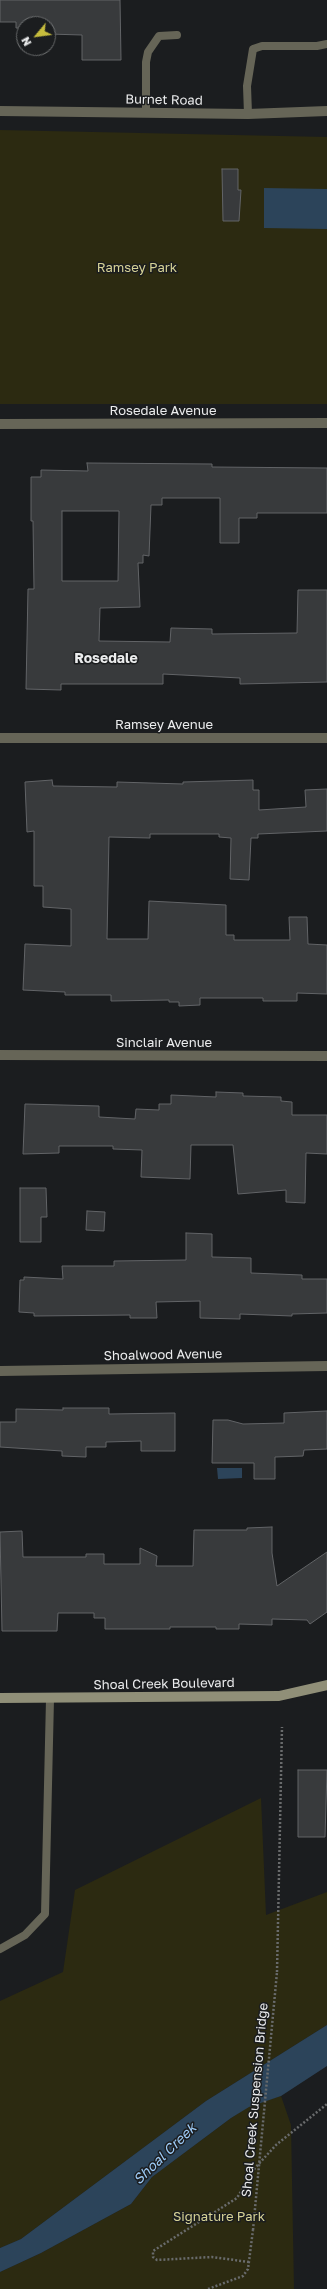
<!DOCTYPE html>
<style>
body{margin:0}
#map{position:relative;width:327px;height:2289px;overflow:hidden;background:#1b1d1f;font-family:"Golos Text",sans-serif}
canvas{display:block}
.north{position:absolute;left:16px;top:16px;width:40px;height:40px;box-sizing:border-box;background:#1b1d1f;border:1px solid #6e7071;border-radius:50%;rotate:241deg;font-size:11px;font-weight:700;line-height:16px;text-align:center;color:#ebeced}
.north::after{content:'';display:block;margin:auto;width:14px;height:18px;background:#c6bc3d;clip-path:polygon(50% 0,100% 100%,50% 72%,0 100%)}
</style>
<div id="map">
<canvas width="327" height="2289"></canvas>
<div class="north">N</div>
</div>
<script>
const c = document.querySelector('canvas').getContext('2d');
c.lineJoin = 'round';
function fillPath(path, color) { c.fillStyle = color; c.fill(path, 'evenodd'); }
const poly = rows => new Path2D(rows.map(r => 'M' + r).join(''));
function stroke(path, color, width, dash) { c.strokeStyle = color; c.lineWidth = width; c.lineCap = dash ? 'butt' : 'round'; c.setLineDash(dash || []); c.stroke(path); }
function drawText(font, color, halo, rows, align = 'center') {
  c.font = font + ' "Golos Text",sans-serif'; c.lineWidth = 3; c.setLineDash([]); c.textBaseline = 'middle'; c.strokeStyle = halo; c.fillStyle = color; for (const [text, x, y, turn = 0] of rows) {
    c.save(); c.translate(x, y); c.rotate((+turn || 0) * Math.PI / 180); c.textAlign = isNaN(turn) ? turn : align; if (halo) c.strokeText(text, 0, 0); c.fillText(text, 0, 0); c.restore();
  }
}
const green = poly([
 [0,130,327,137,327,404,0,404],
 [261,1798,266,1915,327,1892,327,2025,206,2101,21,2239,0,2248,0,2001,63,1972,75,1890],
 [281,2096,291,2125,294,2289,0,2289,0,2272,41,2253,131,2204,152,2177,231,2118,249,2106]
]);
const water = poly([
 [264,188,327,189,327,229,264,228],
 [217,1468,242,1468,242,1478,218,1479],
 [327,2025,327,2066,281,2096,249,2107,231,2118,152,2177,131,2204,41,2253,0,2272,0,2248,21,2239,206,2101]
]);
const building = poly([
 [0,0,120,0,121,60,82,60,82,35,48,34,48,24,24,24,24,28,16,28,16,22,0,22,0,0],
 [222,169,238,169,238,190,241,190,239,221,223,221,222,169],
 [87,463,212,464,212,467,327,468,327,513,257,513,257,518,239,518,239,543,220,543,220,498,162,498,162,505,151,505,149,556,143,555,143,563,138,563,140,607,100,608,99,641,170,642,171,628,212,629,212,634,297,633,298,590,327,590,327,682,240,684,240,678,163,674,163,684,61,684,61,690,26,689,28,589,34,589,33,521,31,521,31,477,41,477,41,470,88,471,87,463],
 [62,511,119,511,118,581,62,581,62,511],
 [52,780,53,786,117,787,117,782,183,784,183,782,253,780,253,790,259,790,259,810,306,807,305,790,327,789,327,831,258,834,258,838,251,838,249,880,230,879,231,838,219,837,219,834,150,834,150,838,109,837,107,939,148,939,149,901,226,905,226,935,234,935,234,940,290,940,289,917,307,917,308,944,327,945,327,994,297,993,297,1001,263,1001,263,998,200,998,200,1005,179,1006,179,1002,169,1002,169,1000,111,1001,111,995,65,995,65,992,23,990,25,944,71,946,71,909,43,907,43,886,34,886,34,831,27,832,25,782,52,780],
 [216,1092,243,1093,243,1096,281,1097,281,1101,292,1102,292,1115,327,1115,327,1154,306,1153,305,1203,286,1202,286,1190,238,1194,233,1145,191,1145,190,1179,141,1177,142,1150,113,1149,113,1146,59,1146,59,1153,23,1154,25,1104,99,1106,99,1117,135,1119,136,1109,159,1110,159,1104,171,1104,171,1095,216,1097,216,1092],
 [20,1188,46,1188,47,1217,41,1217,41,1242,20,1242,20,1188],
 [87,1211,105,1212,104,1231,86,1230,87,1211],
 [186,1233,212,1234,212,1257,251,1258,251,1273,302,1275,302,1279,327,1279,327,1313,292,1314,292,1316,240,1314,240,1319,200,1318,200,1301,156,1302,157,1318,130,1318,130,1315,34,1316,34,1313,19,1312,20,1280,24,1280,24,1277,63,1279,62,1266,114,1266,114,1261,186,1260,186,1233],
 [63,1408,109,1408,109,1414,175,1413,175,1451,141,1451,141,1441,106,1442,106,1447,86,1447,86,1457,62,1456,62,1451,0,1447,0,1422,16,1422,16,1409,63,1410,63,1408],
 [327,1411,327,1449,304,1450,303,1456,275,1457,275,1479,254,1479,254,1463,212,1463,213,1420,228,1420,243,1424,284,1423,284,1413,327,1411],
 [272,1527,272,1553,277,1586,327,1552,327,1612,310,1624,307,1620,272,1619,272,1625,239,1624,239,1629,216,1629,216,1627,170,1627,170,1629,105,1629,105,1618,94,1618,94,1613,58,1613,57,1631,2,1631,0,1532,22,1531,23,1557,86,1557,86,1554,104,1554,104,1564,140,1564,140,1548,157,1556,156,1566,193,1566,194,1530,247,1530,247,1528,272,1527],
 [298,1770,327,1770,325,1837,298,1837,298,1770]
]);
const path = poly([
 [277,1972,282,1727],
 [249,2262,212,2257,157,2260,153,2257,153,2251,237,2198,255,2168,276,2145,327,2104],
 [208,2289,243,2276,248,2269,253,2230]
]);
const lane = poly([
 [146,112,146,62,148,52,159,36,177,35],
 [248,114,247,86,253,49,262,46,317,46,327,44],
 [0,1949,25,1935,45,1914,50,1699]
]);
const street = poly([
 [0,111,248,114,327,111],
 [0,424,327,423],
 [0,738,327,738],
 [0,1055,327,1056],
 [0,1371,327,1366]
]);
const secondary = poly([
 [0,1698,279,1696,327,1685]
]);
const pathBridge = poly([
 [253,2230,277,1972]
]);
const streetNames = [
 ["Burnet Road",164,100,1],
 ["Rosedale Avenue",163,411],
 ["Ramsey Avenue",164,725],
 ["Sinclair Avenue",164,1043],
 ["Shoalwood Avenue",163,1355,-1],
 ["Shoal Creek Boulevard",164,1684,-1],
 ["Shoal Creek Suspension Bridge",255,2100,-85]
];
const parkNames = [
 ["Ramsey Park",137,268],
 ["Signature Park",219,2217]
];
const neighbourhoodNames = [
 ["Rosedale",106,659]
];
const waterNames = [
 ["Shoal Creek",165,2154,-44]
];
fillPath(green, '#2c2a11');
fillPath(water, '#2c445a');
fillPath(building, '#383a3c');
stroke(building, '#626467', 1);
stroke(path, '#696b6c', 2.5, [2, 2]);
stroke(lane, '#666557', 8);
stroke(street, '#666557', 10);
stroke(secondary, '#908f78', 10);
stroke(pathBridge, '#696b6c', 2.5, [2, 2]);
drawText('13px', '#ebeced', '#1b1d1f', streetNames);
drawText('13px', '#d6d296', '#1b1d1f', parkNames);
drawText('bold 14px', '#ebeced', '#1b1d1f', neighbourhoodNames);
drawText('italic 14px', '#9dcbf7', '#1b1d1f', waterNames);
</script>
